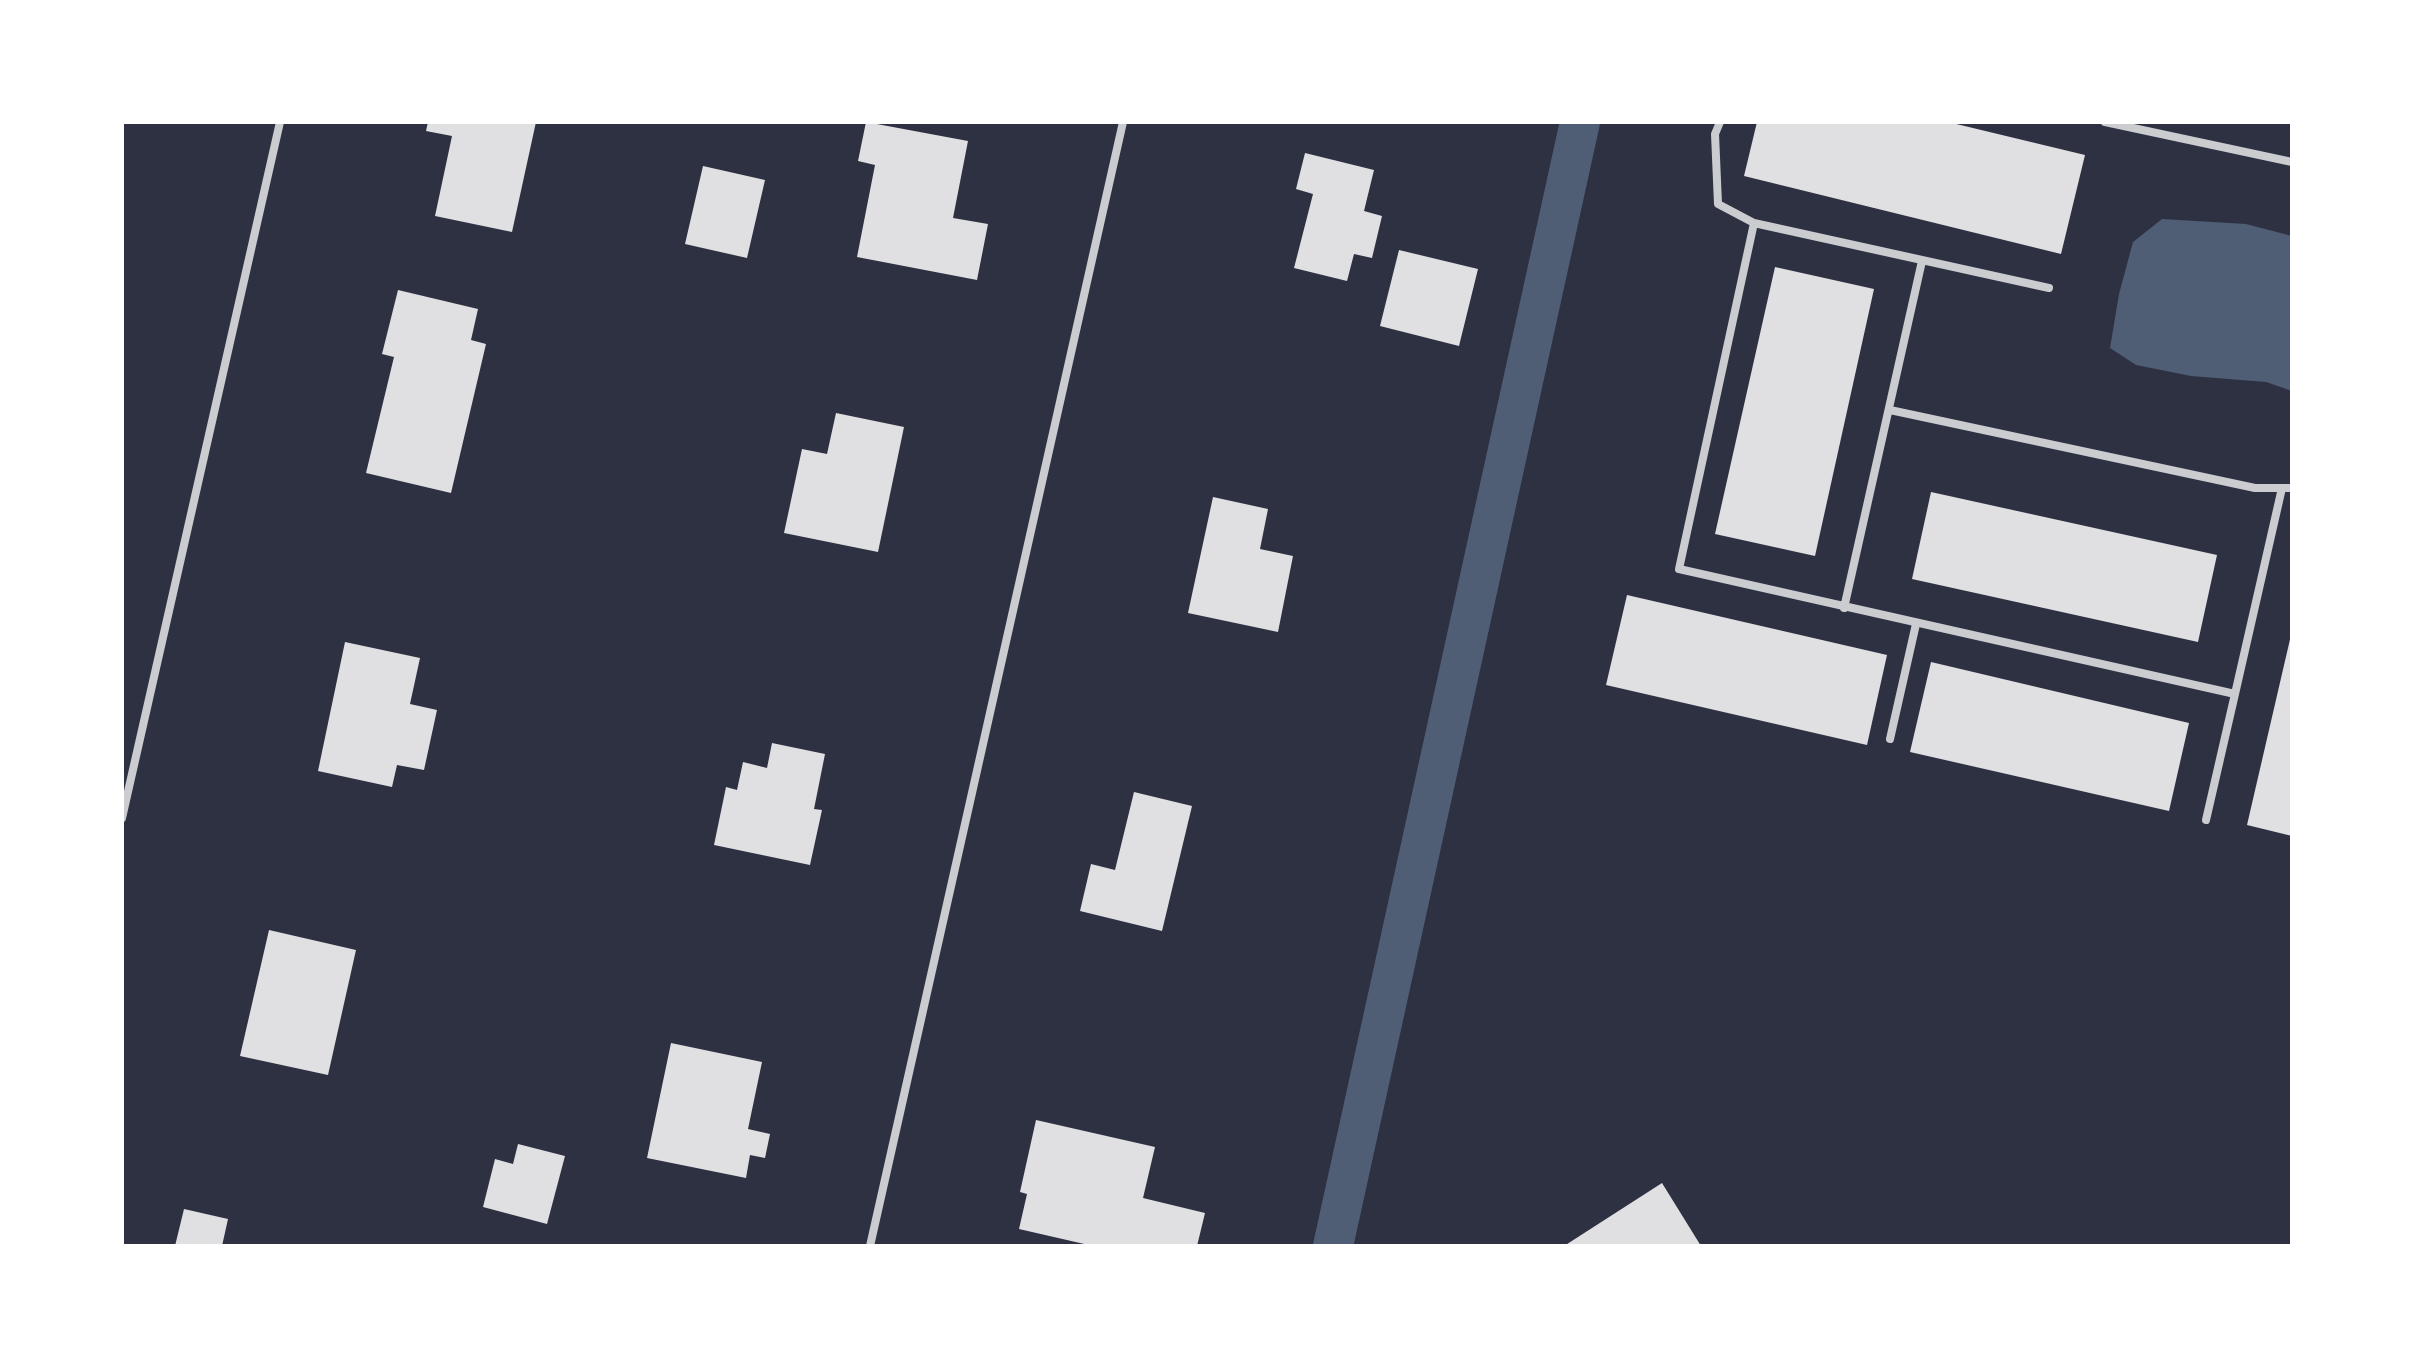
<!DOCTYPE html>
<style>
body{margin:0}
#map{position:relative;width:2414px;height:1368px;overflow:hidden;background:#2d3142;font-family:Manrope,sans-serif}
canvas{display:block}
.frame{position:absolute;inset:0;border:124px solid #fff;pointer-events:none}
</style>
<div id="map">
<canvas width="2414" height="1368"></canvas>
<div class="frame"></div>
</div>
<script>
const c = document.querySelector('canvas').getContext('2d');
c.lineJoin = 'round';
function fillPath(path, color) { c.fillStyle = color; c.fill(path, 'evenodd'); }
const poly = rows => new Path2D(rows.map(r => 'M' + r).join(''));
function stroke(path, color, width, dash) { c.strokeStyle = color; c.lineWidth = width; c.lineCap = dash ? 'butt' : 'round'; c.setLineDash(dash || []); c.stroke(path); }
const water = poly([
 [2162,219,2246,224,2292,236,2292,391,2266,382,2191,376,2136,365,2110,348,2119,294,2133,242]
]);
const canal = poly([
 [1333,1246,1580,122]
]);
const building = poly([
 [428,122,536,122,512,232,435,216,452,136,426,131],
 [866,122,968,141,953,218,988,224,977,280,857,257,875,165,858,161],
 [1757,122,1948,122,2085,155,2061,254,1744,176],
 [1305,153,1374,170,1364,211,1382,216,1372,258,1354,254,1347,281,1294,268,1313,194,1296,189],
 [703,166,765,180,747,258,685,244],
 [1399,250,1478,269,1459,346,1380,326],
 [1775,267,1874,289,1815,556,1715,534],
 [398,290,478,309,471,340,486,344,451,493,366,473,394,357,382,354],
 [836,413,904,427,878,552,784,533,802,449,827,454],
 [1931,492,2217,555,2198,642,1912,579],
 [1213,497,1268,509,1260,549,1293,556,1278,632,1188,613],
 [1627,595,1887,655,1867,745,1606,685],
 [2291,635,2292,635,2292,836,2247,825],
 [345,642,420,658,410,704,437,710,424,770,397,765,392,787,318,771],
 [1931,662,2189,723,2169,811,1910,752],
 [772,743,825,754,814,809,822,810,810,865,714,845,726,787,737,790,743,762,767,768],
 [1134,792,1192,806,1162,931,1080,911,1091,864,1115,870],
 [269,930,356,950,328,1075,240,1056],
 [671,1043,762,1062,748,1129,770,1134,765,1158,750,1155,746,1178,647,1158],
 [1036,1120,1155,1147,1143,1198,1205,1213,1197,1246,1093,1246,1019,1229,1027,1194,1020,1192],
 [518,1144,565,1156,547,1224,483,1207,495,1159,513,1164],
 [1662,1183,1701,1246,1564,1246],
 [184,1209,228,1219,222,1246,175,1246]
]);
const minor = poly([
 [1720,122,1715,134,1718,204,1754,223,1679,569,2235,694,2282,488],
 [2105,122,2292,162],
 [1754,223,2049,288],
 [1890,410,2255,488,2292,488],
 [1844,608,1922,261],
 [1890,739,1916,624],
 [122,818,280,122],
 [2206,820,2235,694],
 [870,1246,1123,122]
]);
fillPath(water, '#4f5d75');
stroke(canal, '#4f5d75', 40);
fillPath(building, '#e0e0e3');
stroke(minor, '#caccd0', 8);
</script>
